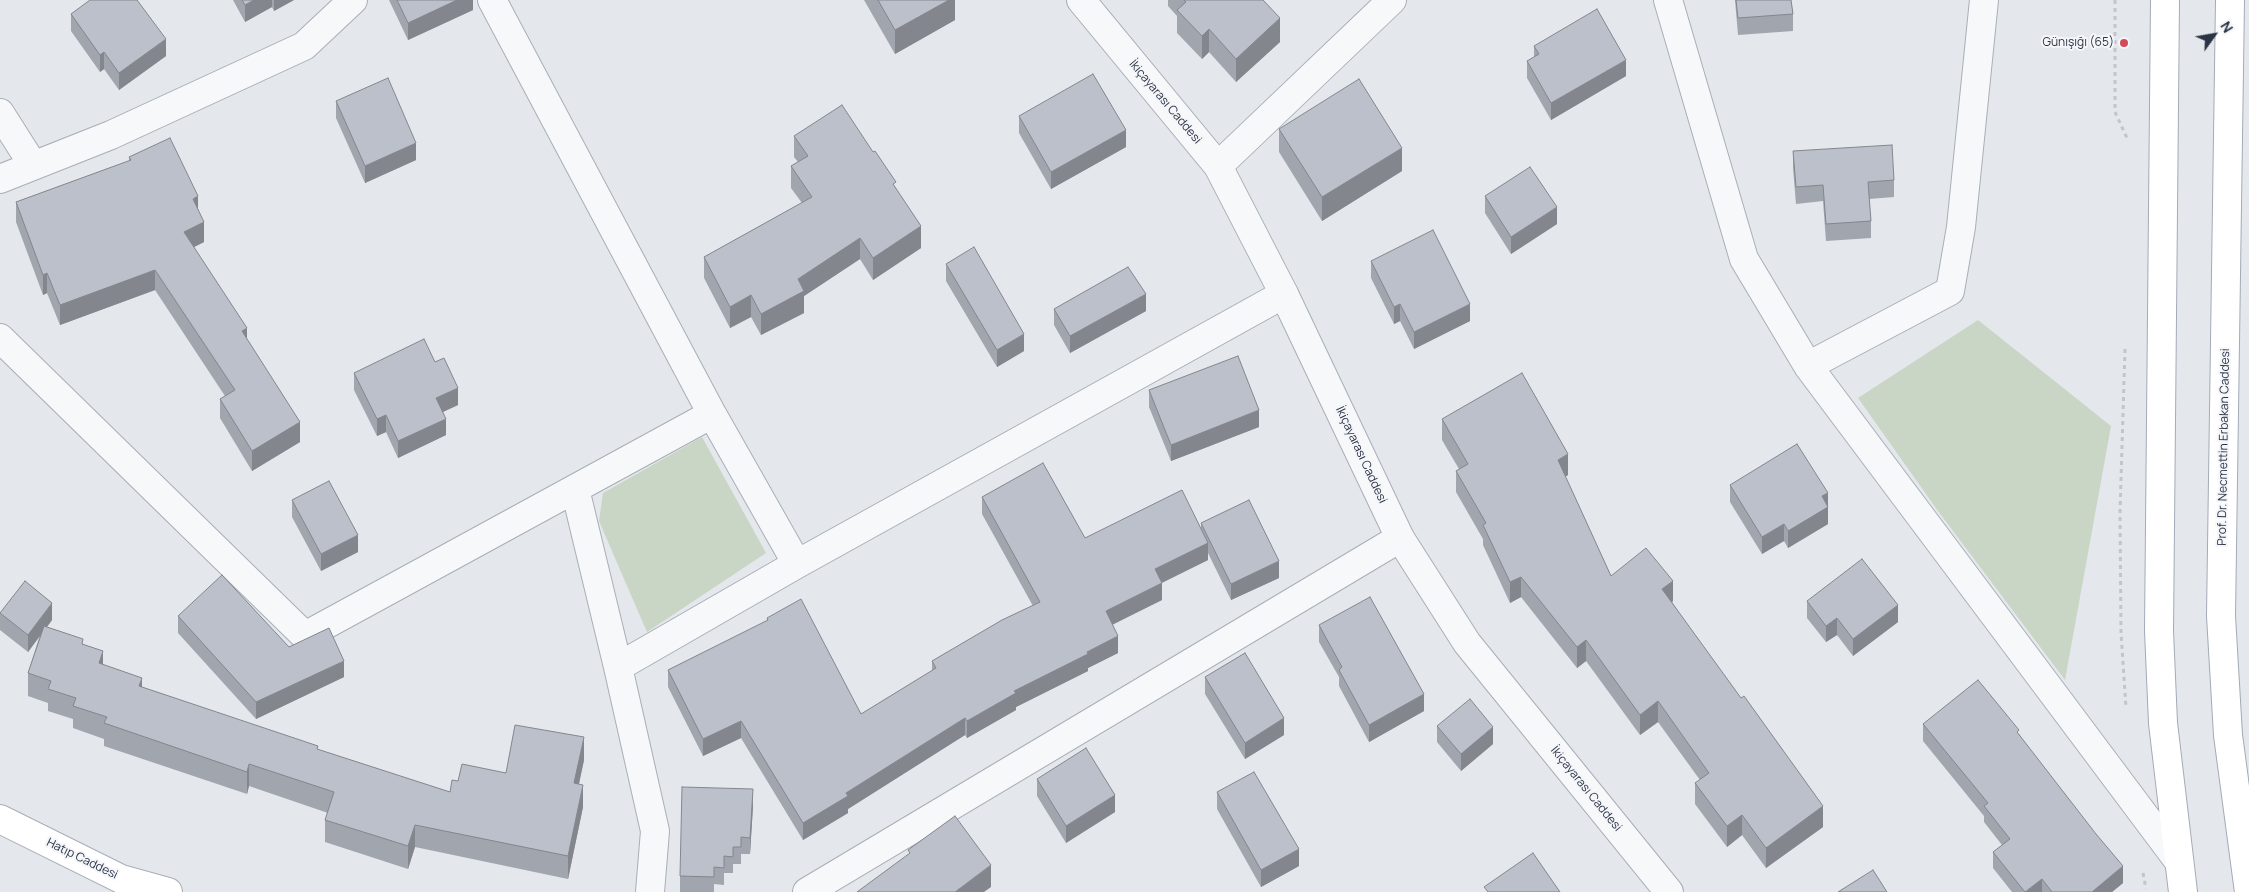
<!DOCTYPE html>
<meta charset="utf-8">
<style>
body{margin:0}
#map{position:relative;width:2249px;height:892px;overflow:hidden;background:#e4e7ec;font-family:Manrope,sans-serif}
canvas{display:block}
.north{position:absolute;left:2189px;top:10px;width:50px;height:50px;-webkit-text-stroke:4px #f4f6f9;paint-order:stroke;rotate:58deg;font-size:14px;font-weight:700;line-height:20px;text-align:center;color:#2b3445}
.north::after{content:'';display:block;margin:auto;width:18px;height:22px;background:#2b3445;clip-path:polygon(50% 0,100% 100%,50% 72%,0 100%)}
</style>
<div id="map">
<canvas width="2249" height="892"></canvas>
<div class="north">N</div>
</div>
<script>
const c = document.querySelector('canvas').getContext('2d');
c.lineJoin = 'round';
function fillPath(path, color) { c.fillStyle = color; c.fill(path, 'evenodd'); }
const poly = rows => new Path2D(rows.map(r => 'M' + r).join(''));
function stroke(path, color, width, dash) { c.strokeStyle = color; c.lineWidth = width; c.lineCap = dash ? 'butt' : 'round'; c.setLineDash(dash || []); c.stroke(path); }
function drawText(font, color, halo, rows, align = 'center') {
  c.font = font + ' Manrope,sans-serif'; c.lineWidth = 4; c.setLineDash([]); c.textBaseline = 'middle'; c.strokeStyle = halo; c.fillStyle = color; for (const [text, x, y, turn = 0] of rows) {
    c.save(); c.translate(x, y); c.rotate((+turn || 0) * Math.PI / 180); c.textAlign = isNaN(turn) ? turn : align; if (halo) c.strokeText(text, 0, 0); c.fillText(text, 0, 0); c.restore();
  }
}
const green = poly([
 [1978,320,2111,426,2065,680,1938,511,1858,398],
 [702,437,766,553,647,632,599,521,603,493]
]);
const path = poly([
 [2115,0,2115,112,2127,138],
 [2125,349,2120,512,2121,632,2126,708],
 [2143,873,2146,889]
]);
const minor = poly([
 [492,0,712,414,797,564],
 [1668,0,1744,259,1808,366,2177,859],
 [0,113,33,165],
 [1218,166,1392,0],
 [0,179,111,135,304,46,353,0],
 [0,338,305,636,712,414],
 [1808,366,1950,291,1961,227,1984,0],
 [575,489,618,667,797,564,1284,294],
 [618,667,655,831,650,892],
 [807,892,1400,538]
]);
const tertiary = poly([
 [1081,0,1218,166,1284,294,1400,538,1467,643,1669,892]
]);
const secondary = poly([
 [0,819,121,879,168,892]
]);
const primary = poly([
 [2165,0,2159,631,2163,723,2183,892],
 [2230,0,2221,616,2228,735,2249,892]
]);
const wall = poly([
 [233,0,294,0,274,11,272,7,245,22],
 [389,0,473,0,473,10,408,40],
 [864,0,955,0,955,20,895,54],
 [1168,0,1263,0,1280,42,1236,82,1209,52,1202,59,1177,33,1177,16,1168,6],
 [1735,0,1791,0,1793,14,1793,31,1738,35],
 [71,14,166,56,119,90,104,69,100,72,71,31],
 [1534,46,1626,76,1551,120,1527,78,1527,61,1534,57],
 [336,101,416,160,365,183,336,118],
 [1019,116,1126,147,1051,189,1019,133],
 [1279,129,1402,171,1322,221,1279,152],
 [794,136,896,188,921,248,873,280,860,259,804,296,804,313,761,335,751,317,730,328,704,278,704,257,802,203,791,188,791,166,798,162,794,157],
 [1793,151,1894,180,1894,197,1869,199,1871,221,1871,238,1826,241,1823,201,1796,204,1793,168],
 [129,157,198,211,204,242,194,247,247,339,300,442,252,471,220,418,220,399,225,396,155,290,60,325,47,293,43,295,16,222,16,202,129,161],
 [1485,196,1557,224,1511,254,1485,213],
 [1371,261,1470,321,1414,349,1400,321,1394,324,1371,278],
 [946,264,1024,351,997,367,946,281],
 [1054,309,1146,311,1070,353,1054,325],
 [354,373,458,405,443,412,446,435,398,458,386,432,377,436,354,390],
 [1149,390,1259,427,1171,461,1149,407],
 [1442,419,1568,475,1565,477,1611,576,1673,601,1672,602,1823,827,1766,868,1742,835,1727,847,1695,804,1695,783,1700,780,1658,722,1640,735,1586,661,1577,668,1521,597,1510,603,1483,545,1483,539,1456,492,1456,471,1459,469,1442,440],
 [1730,485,1828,493,1828,524,1788,548,1784,541,1762,554,1730,502],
 [982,497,1085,538,1201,530,1201,523,1279,578,1231,600,1208,553,1208,560,1162,583,1162,600,1112,624,1118,653,1088,668,1088,671,1016,707,1016,710,967,738,965,735,848,809,848,813,803,840,741,738,703,756,668,687,668,670,767,621,767,618,861,714,932,671,932,661,1033,606,982,514],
 [292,500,358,552,321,571,292,517],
 [1807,601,1898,622,1853,656,1837,635,1826,642,1807,618],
 [0,613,52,620,47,627,83,644,103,665,142,687,318,750,450,792,458,781,584,760,579,784,583,807,568,879,415,847,408,869,325,842,325,820,328,813,249,786,247,794,104,746,104,739,73,728,73,719,48,711,48,703,28,696,28,673,40,635,28,652,0,630],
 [178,616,289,647,344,677,256,719,178,633],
 [1319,625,1424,711,1369,742,1339,686,1339,677,1319,642],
 [1205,677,1284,735,1245,759,1205,694],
 [1923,724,2019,734,2123,883,2112,892,2012,892,1993,868,1993,852,2002,845,1984,822,1984,816,1923,741],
 [1437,726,1493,744,1461,771,1437,742],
 [1037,779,1115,812,1066,843,1037,796],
 [1217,792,1299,866,1261,887,1217,809],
 [753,806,750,854,741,854,741,864,733,864,733,873,724,873,724,885,714,884,714,892,680,892,680,876]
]);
const shadedWall = poly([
 [254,0,272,0,272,7,245,22,245,5],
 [274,0,294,0,274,11],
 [457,0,473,0,473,10,408,40,408,23],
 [949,0,955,0,955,20,895,54,895,30],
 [1280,18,1280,42,1236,82,1236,59],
 [1209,29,1209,52,1202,59,1202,36],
 [166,39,166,56,119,90,119,73],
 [104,52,104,69,100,72,100,55],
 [1626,60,1626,76,1551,120,1551,103],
 [1126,130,1126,147,1051,189,1051,172],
 [416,143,416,160,365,183,365,166],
 [1402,148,1402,171,1322,221,1322,197],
 [198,196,198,216,193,199],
 [1557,207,1557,224,1511,254,1511,237],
 [204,222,204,242,184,252,184,232],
 [921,226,921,248,873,280,873,258],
 [860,238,860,259,804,296,804,313,761,335,761,314,798,279],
 [155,270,155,290,60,325,60,305],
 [47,273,47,293,43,295,43,275],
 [1146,294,1146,311,1070,353,1070,336],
 [751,295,751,317,730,328,730,307],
 [1400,304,1400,321,1394,324,1394,307],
 [1470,304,1470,321,1414,349,1414,332],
 [247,328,247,348,242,331],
 [1024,334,1024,351,997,367,997,350],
 [458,388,458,405,436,415,436,398],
 [1259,410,1259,427,1171,461,1171,445],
 [386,415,386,432,377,436,377,419],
 [446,419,446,435,398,458,398,441],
 [300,422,300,442,252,471,252,451],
 [1568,454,1568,475,1558,481,1558,460],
 [1828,493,1828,524,1788,548,1788,531,1822,496],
 [1784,524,1784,541,1762,554,1762,537],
 [358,535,358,552,321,571,321,554],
 [1208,543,1208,560,1155,586,1155,569],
 [1279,561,1279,578,1231,600,1231,584],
 [1521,577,1521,597,1510,603,1510,582],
 [1673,581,1673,601,1662,610,1662,589],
 [1162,583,1162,600,1106,628,1106,611],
 [52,603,52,620,28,652,28,635],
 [1898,605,1898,622,1853,656,1853,639],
 [1837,618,1837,635,1826,642,1826,626],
 [1118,636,1118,653,1088,668,1088,671,1016,707,1016,710,967,738,967,721,1014,691],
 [1586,640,1586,661,1577,668,1577,647],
 [103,651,103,674,99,663],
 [344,661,344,677,256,719,256,702],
 [142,678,142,701,139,686],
 [1424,694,1424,711,1369,742,1369,725],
 [1658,701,1658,722,1640,735,1640,715],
 [965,718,965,735,848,809,848,813,803,840,803,823,846,793],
 [1284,718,1284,735,1245,759,1245,743],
 [741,721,741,738,703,756,703,739],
 [1493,727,1493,744,1461,771,1461,754],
 [584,737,584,760,574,806,574,783],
 [249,764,249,786,247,794,247,772],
 [583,785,583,807,568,879,568,856],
 [753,789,753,806,750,854,750,838],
 [1115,795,1115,812,1066,843,1066,826],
 [1823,806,1823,827,1766,868,1766,848],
 [1742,815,1742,835,1727,847,1727,826],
 [415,825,415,847,408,869,408,846],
 [1299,849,1299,866,1261,887,1261,870],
 [991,865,991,887,984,892,955,892],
 [2123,866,2123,883,2112,892,2092,892],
 [2042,879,2042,892,2026,892]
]);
const building = poly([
 [90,0,137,0,166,39,119,73,104,52,100,55,71,14,90,0],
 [242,0,254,0,245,5,242,0],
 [397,0,457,0,408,23,397,0],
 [878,0,949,0,895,30,878,0],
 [1184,0,1263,0,1280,18,1236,59,1209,29,1202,36,1177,10,1186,2,1184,0],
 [1736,0,1791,0,1793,14,1738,18,1736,0],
 [1597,9,1626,60,1551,103,1527,61,1539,54,1534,46,1597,9],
 [1093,74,1126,130,1051,172,1019,116,1093,74],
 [388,78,416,143,365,166,336,101,388,78],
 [1359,79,1402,148,1322,197,1279,129,1359,79],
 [842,105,873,152,875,151,896,182,893,184,921,226,873,258,860,238,798,279,804,291,761,314,751,295,730,307,704,257,812,197,791,166,808,156,794,136,842,105],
 [170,138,198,196,193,199,204,222,184,232,247,328,242,331,300,422,252,451,220,399,235,390,155,270,60,305,47,273,43,275,16,202,131,160,129,157,170,138],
 [1892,145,1894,180,1868,182,1871,221,1826,224,1823,185,1796,187,1793,151,1892,145],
 [1530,167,1557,207,1511,237,1485,196,1530,167],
 [1433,230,1470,304,1414,332,1400,304,1394,307,1371,261,1433,230],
 [974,247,1024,334,997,350,946,264,974,247],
 [1128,267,1146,294,1070,336,1054,309,1128,267],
 [424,339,435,362,444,358,458,388,436,398,446,419,398,441,386,415,377,419,354,373,424,339],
 [1238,356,1259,410,1171,445,1149,390,1238,356],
 [1522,373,1568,454,1558,460,1611,576,1646,548,1673,581,1662,589,1741,698,1744,696,1823,806,1766,848,1742,815,1727,826,1695,783,1709,773,1658,701,1640,715,1586,640,1577,647,1521,577,1510,582,1483,525,1486,523,1456,471,1468,464,1442,419,1522,373],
 [1797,444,1828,493,1822,496,1828,507,1788,531,1784,524,1762,537,1730,485,1797,444],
 [1043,463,1085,538,1182,490,1208,543,1155,569,1162,583,1106,611,1118,636,1087,652,1088,654,1014,691,1016,693,967,721,965,718,846,793,848,796,803,823,741,721,703,739,668,670,768,620,767,618,801,599,861,714,936,668,932,661,1002,620,1040,602,982,497,1043,463],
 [329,481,358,535,321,554,292,500,329,481],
 [1249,500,1279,561,1231,584,1201,523,1249,500],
 [1862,559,1898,605,1853,639,1837,618,1826,626,1807,601,1862,559],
 [222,575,289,647,329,628,344,661,256,702,178,616,222,575],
 [25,581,52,603,28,635,0,613,25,581],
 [1370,597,1424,694,1369,725,1339,670,1342,667,1319,625,1370,597],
 [44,626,83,639,82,644,103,651,99,663,142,678,139,686,318,746,317,749,450,792,452,780,458,781,462,764,506,773,515,725,584,737,574,783,583,785,568,856,415,825,408,846,325,820,334,792,249,764,247,772,104,723,107,717,73,706,76,698,48,689,51,681,28,673,44,626],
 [1245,653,1284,718,1245,743,1205,677,1245,653],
 [1978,680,2019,730,2017,732,2096,834,2123,866,2092,892,2052,892,2042,879,2025,892,1993,852,2010,839,1984,806,1988,803,1923,724,1978,680],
 [1470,699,1493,727,1461,754,1437,726,1470,699],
 [1086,748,1115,795,1066,826,1037,779,1086,748],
 [1254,772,1299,849,1261,870,1217,792,1254,772],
 [682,787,753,789,750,838,741,837,741,847,733,847,733,857,724,856,724,868,714,867,714,877,680,876,682,787],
 [955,816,991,865,955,892,857,892,910,853,908,850,955,816],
 [1533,853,1560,892,1488,892,1484,887,1533,853],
 [1873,870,1887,892,1838,892,1873,870]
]);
const markers = [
 [2124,43,5,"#d1495b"]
];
const poiNames = [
 ["Günışığı (65)",2114,43]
];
const streetNames = [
 ["İkiçayarası Caddesi",1165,102,50],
 ["Prof. Dr. Necmettin Erbakan Caddesi",2224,447,-89],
 ["İkiçayarası Caddesi",1361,455,65],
 ["İkiçayarası Caddesi",1586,789,51],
 ["Hatıp Caddesi",82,859,26]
];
fillPath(green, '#c9d6c5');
stroke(minor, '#a9aeb7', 30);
stroke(tertiary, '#a9aeb7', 30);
stroke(secondary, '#a9aeb7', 30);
stroke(primary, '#a3abb8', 30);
stroke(path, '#c2c5cb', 3, [4, 4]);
stroke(minor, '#f7f8fa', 28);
stroke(tertiary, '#f7f8fa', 28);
stroke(secondary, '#fff', 28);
stroke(primary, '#fff', 28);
fillPath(wall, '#a1a5ae');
fillPath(shadedWall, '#83868d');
fillPath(building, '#bbc0ca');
stroke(building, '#83868d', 1);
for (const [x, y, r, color] of markers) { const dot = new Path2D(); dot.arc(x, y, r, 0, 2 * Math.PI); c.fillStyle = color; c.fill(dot); stroke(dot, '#f4f6f9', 2); }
drawText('12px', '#2b3445', '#f4f6f9', poiNames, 'right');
drawText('12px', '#2b3445', '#f4f6f9', streetNames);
</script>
